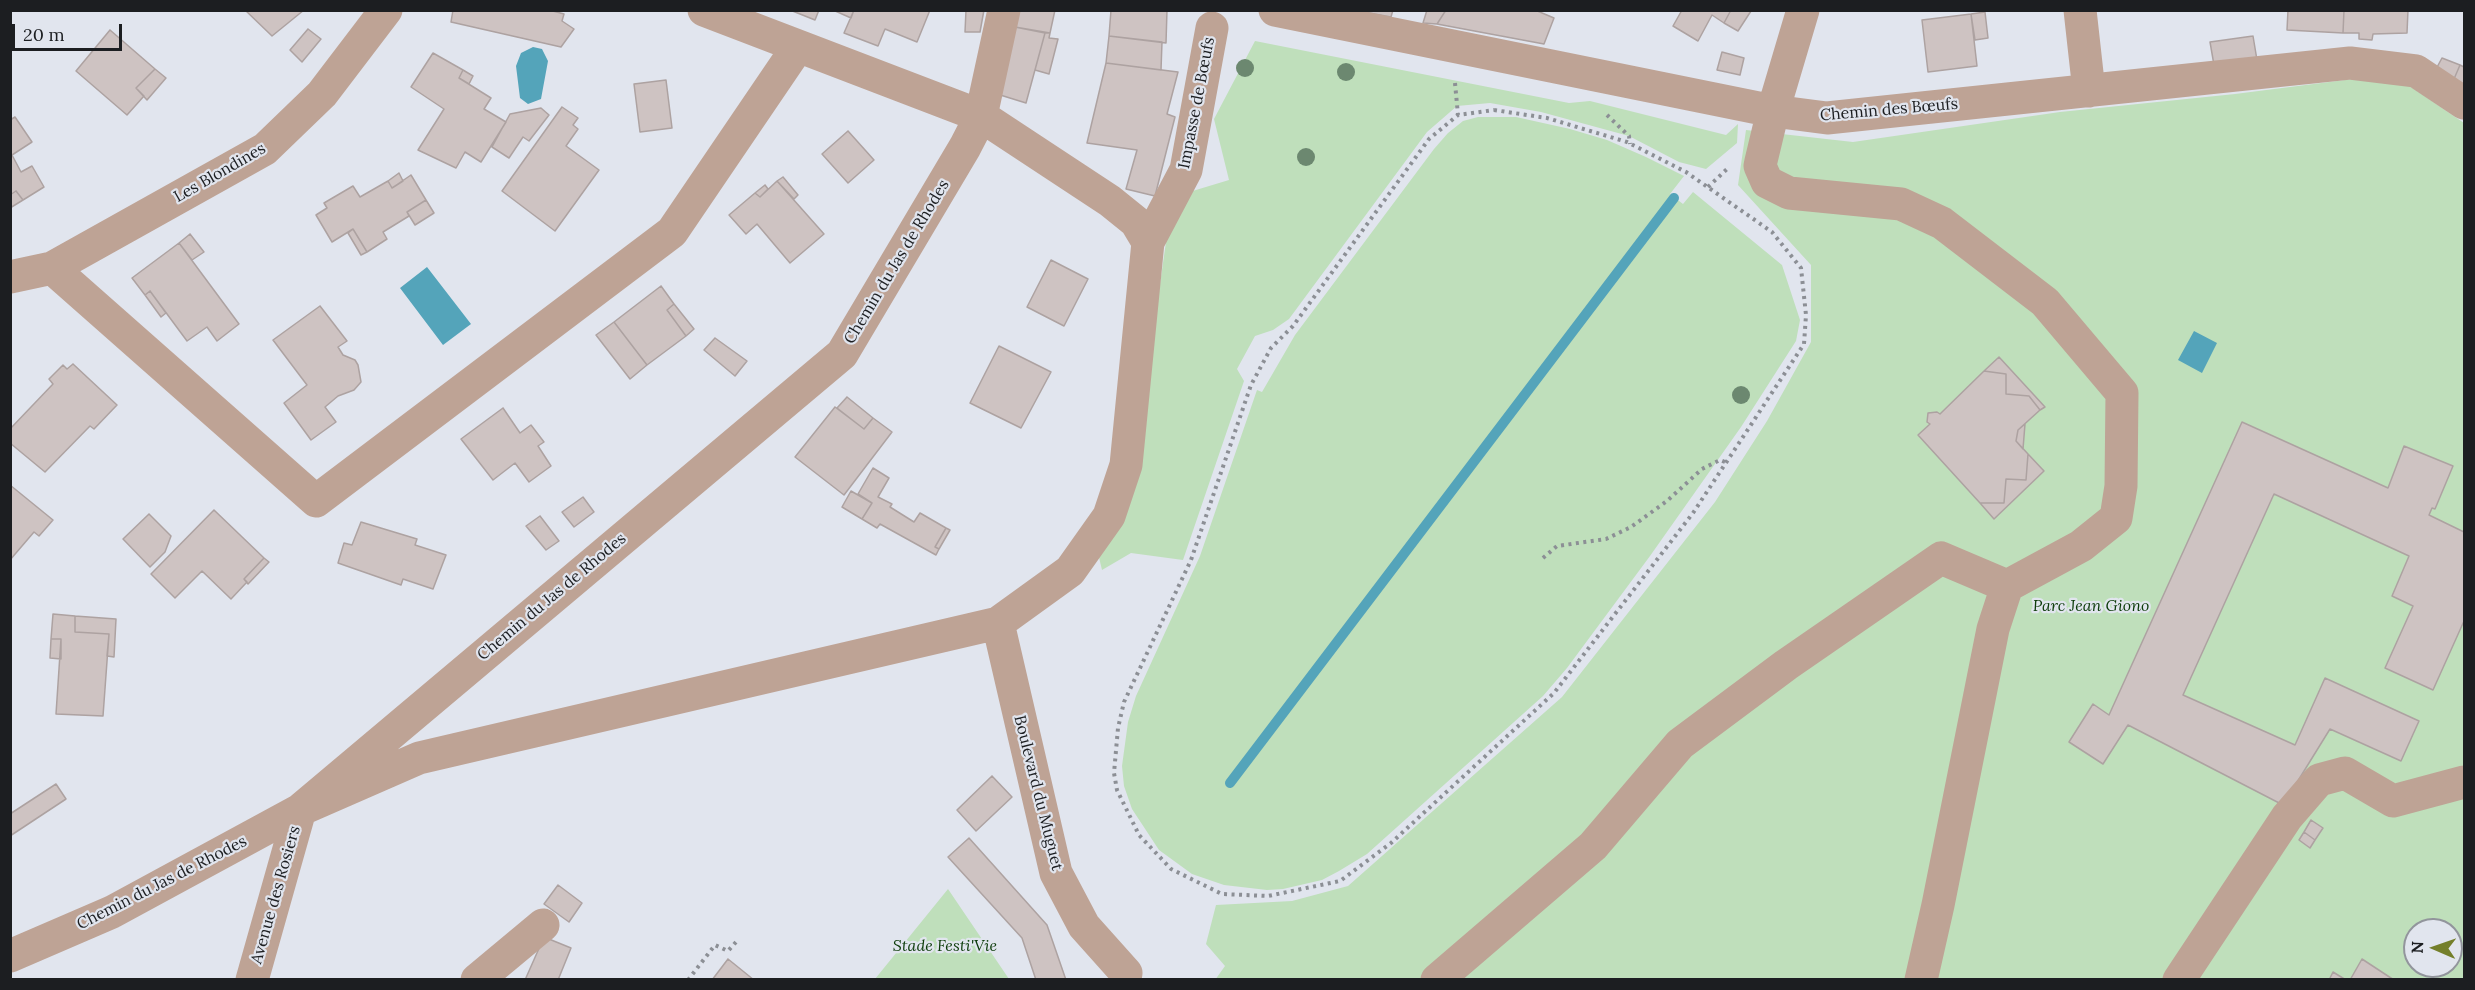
<!DOCTYPE html>
<meta charset="utf-8">
<style>
body{margin:0}
#map{position:relative;width:2475px;height:990px;overflow:hidden;background:#e1e5ee;font-family:Lora,serif}
canvas{display:block}
.frame{position:absolute;inset:0;border:12px solid #1c1e21;pointer-events:none}
.north{position:absolute;left:2403px;top:918px;width:60px;height:60px;box-sizing:border-box;background:#e1e5ee;border:2px solid #92959c;border-radius:50%;rotate:272deg;font-size:16px;font-weight:700;line-height:24px;text-align:center;color:#1c1e21}
.north::after{content:'';display:block;margin:auto;width:21px;height:27px;background:#747f2b;clip-path:polygon(50% 0,100% 100%,50% 72%,0 100%)}
.scale{position:absolute;left:12px;top:24px;width:110px;height:27px;box-sizing:border-box;border:3px solid #1c1e21;border-top:0;padding-left:8px;font-size:18px;line-height:21px;white-space:nowrap;color:#1c1e21;-webkit-text-stroke:4px #e1e5ee;paint-order:stroke}
</style>
<div id="map">
<canvas width="2475" height="990"></canvas>
<div class="frame"></div>
<div class="north">N</div>
<div class="scale">20 m</div>
</div>
<script>
const c = document.querySelector('canvas').getContext('2d');
c.lineJoin = 'round';
function fillPath(path, color) { c.fillStyle = color; c.fill(path, 'evenodd'); }
const poly = rows => new Path2D(rows.map(r => 'M' + r).join(''));
function stroke(path, color, width, dash) { c.strokeStyle = color; c.lineWidth = width; c.lineCap = dash ? 'butt' : 'round'; c.setLineDash(dash || []); c.stroke(path); }
function drawText(font, color, halo, rows, align = 'center') {
  c.font = font + ' Lora,serif'; c.lineWidth = 4.5; c.setLineDash([]); c.textBaseline = 'middle'; c.strokeStyle = halo; c.fillStyle = color; for (const [text, x, y, turn = 0] of rows) {
    c.save(); c.translate(x, y); c.rotate((+turn || 0) * Math.PI / 180); c.textAlign = isNaN(turn) ? turn : align; if (halo) c.strokeText(text, 0, 0); c.fillText(text, 0, 0); c.restore();
  }
}
const green = poly([
 [1255,41,1569,103,1590,101,1726,135,1738,124,1737,143,1706,169,1679,162,1629,136,1541,112,1490,103,1457,106,1427,132,1289,319,1273,330,1255,336,1237,369,1244,381,1183,560,1131,553,1102,570,1097,549,1134,466,1166,242,1186,193,1229,180,1214,119],
 [2392,74,2464,123,2464,979,1215,980,1225,966,1206,944,1216,905,1292,901,1348,886,1562,697,1715,502,1767,421,1811,342,1811,265,1738,185,1746,130,1853,142,2060,112,2235,94],
 [2415,930,2451,930,2451,966,2415,966],
 [1478,117,1516,117,1570,129,1607,140,1646,157,1684,176,1670,194,1683,204,1693,192,1782,265,1800,320,1796,341,1741,427,1650,556,1567,668,1543,696,1367,854,1339,871,1322,880,1283,889,1267,890,1224,885,1192,874,1159,850,1132,809,1124,786,1122,766,1128,722,1136,696,1200,556,1257,390,1262,392,1295,335,1434,149,1448,133,1463,121],
 [948,889,1009,979,875,979]
]);
const water = poly([
 [533,47,542,49,548,61,541,99,528,104,520,98,516,66,521,53],
 [427,267,471,324,443,345,400,288],
 [2194,331,2217,343,2202,373,2178,360]
]);
const stream = poly([
 [1230,783,1674,198]
]);
const building = poly([
 [245,10,304,10,272,36,245,10],
 [453,10,549,10,564,14,562,21,574,29,561,47,451,22,453,10],
 [790,10,819,10,815,20,790,10],
 [833,10,854,10,851,18,833,10],
 [854,10,930,10,917,42,885,29,878,46,844,33,854,10],
 [966,10,984,10,980,32,965,32,966,10],
 [1019,10,1055,10,1050,33,1015,27,1019,10],
 [1111,10,1167,10,1166,43,1109,36,1111,10],
 [1353,10,1393,10,1391,17,1353,10],
 [1427,10,1446,10,1437,24,1423,23,1427,10],
 [1446,10,1535,10,1554,18,1544,44,1437,24,1446,10],
 [1682,10,1731,10,1724,23,1712,15,1698,41,1673,26,1682,10],
 [1731,10,1751,11,1738,31,1724,23,1731,10],
 [2288,10,2344,10,2343,33,2287,30,2288,10],
 [2344,10,2408,10,2407,33,2373,34,2372,40,2359,39,2359,33,2343,33,2344,10],
 [1985,12,1988,38,1975,40,1971,14,1985,12],
 [1971,14,1977,66,1928,72,1922,20,1971,14],
 [1015,27,1045,33,1026,103,997,94,1015,27],
 [308,29,321,39,302,62,290,50,308,29],
 [110,30,155,69,136,88,144,96,127,115,76,71,110,30],
 [1045,33,1050,33,1049,38,1058,39,1049,74,1035,70,1045,33],
 [1109,36,1162,42,1161,70,1106,63,1109,36],
 [2253,36,2257,60,2214,65,2210,42,2253,36],
 [1722,52,1744,58,1740,75,1717,70,1722,52],
 [433,53,463,70,459,78,491,98,484,109,506,122,481,162,465,152,456,168,418,150,444,109,411,87,433,53],
 [2442,58,2460,65,2454,79,2436,69,2442,58],
 [1106,63,1178,72,1167,114,1175,117,1155,196,1126,189,1137,150,1087,143,1106,63],
 [2460,65,2464,67,2464,87,2454,79,2460,65],
 [155,69,166,78,147,100,136,88,155,69],
 [463,70,473,76,469,84,459,78,463,70],
 [666,80,672,128,640,132,634,84,666,80],
 [562,107,578,118,573,125,578,129,566,146,599,170,555,231,502,191,562,107],
 [541,108,549,115,529,141,523,137,509,158,492,147,510,114,541,108],
 [15,117,32,142,12,155,21,172,32,166,44,187,23,200,16,191,10,195,10,120,15,117],
 [848,131,874,160,848,183,822,154,848,131],
 [399,173,403,181,392,188,388,181,399,173],
 [411,175,426,200,407,212,409,216,383,232,387,239,367,252,353,229,332,242,316,215,327,208,324,203,353,186,360,197,388,181,392,188,411,175],
 [783,177,798,195,794,199,777,181,783,177],
 [777,181,824,234,790,263,757,224,746,234,729,215,755,193,760,197,777,181],
 [765,185,768,189,760,197,755,193,765,185],
 [16,191,23,200,10,208,10,195,16,191],
 [426,200,434,213,415,225,407,212,426,200],
 [353,229,367,252,361,255,348,233,353,229],
 [190,234,204,252,192,260,179,243,190,234],
 [179,243,239,324,217,341,207,327,187,341,150,291,145,295,132,278,179,243],
 [1051,260,1088,279,1064,326,1027,307,1051,260],
 [661,286,674,304,667,310,686,336,647,365,614,322,661,286],
 [150,291,166,313,161,317,145,295,150,291],
 [674,304,694,329,686,336,667,310,674,304],
 [320,306,347,341,338,347,343,355,355,360,358,365,361,382,354,390,338,396,325,407,336,422,311,440,284,403,307,385,273,340,320,306],
 [614,322,647,365,630,379,596,335,614,322],
 [715,338,747,361,735,376,704,350,715,338],
 [999,346,1051,372,1021,428,970,403,999,346],
 [1999,357,2045,407,2040,410,2029,396,2006,394,2006,374,1984,371,1999,357],
 [73,364,117,405,94,429,90,426,45,472,10,443,10,429,53,384,49,379,63,365,67,369,73,364],
 [1984,371,2006,374,2006,394,2029,396,2040,410,2018,430,2016,441,2028,454,2026,480,2006,479,2004,503,1980,503,1918,435,1930,424,1927,422,1928,413,1937,412,1940,414,1984,371],
 [847,397,873,418,864,429,837,408,847,397],
 [835,407,864,429,873,418,892,432,844,495,795,457,835,407],
 [503,408,520,433,531,425,544,442,538,446,551,466,529,482,515,463,493,480,461,439,503,408],
 [2242,422,2388,488,2404,446,2453,466,2435,509,2432,508,2429,515,2464,532,2464,621,2433,690,2385,668,2413,606,2392,596,2409,556,2274,494,2183,695,2295,745,2325,678,2419,721,2401,761,2330,729,2283,805,2128,725,2103,764,2069,742,2093,704,2109,715,2242,422],
 [2025,424,2023,449,2016,441,2018,430,2025,424],
 [2028,454,2044,471,1994,519,1980,503,2004,503,2006,479,2026,480,2028,454],
 [873,468,889,478,878,497,892,504,890,507,914,522,920,513,946,528,935,547,939,549,936,555,880,524,877,528,862,519,872,503,858,494,873,468],
 [10,485,53,520,39,536,34,532,10,560,10,485],
 [851,491,872,503,862,519,842,507,851,491],
 [583,497,594,512,574,527,562,512,583,497],
 [214,510,264,558,244,579,247,582,231,599,202,571,175,598,151,574,214,510],
 [149,514,171,536,165,552,150,567,123,539,149,514],
 [540,516,559,541,546,550,526,526,540,516],
 [361,522,417,539,415,545,446,555,433,589,403,579,401,585,338,563,344,543,352,545,361,522],
 [946,528,950,530,939,549,935,547,946,528],
 [264,558,269,562,248,584,244,579,264,558],
 [53,614,75,616,75,632,109,634,103,716,56,714,61,639,51,639,53,614],
 [75,616,116,619,114,657,107,656,109,634,75,632,75,616],
 [51,639,61,639,61,659,50,658,51,639],
 [992,776,1012,797,976,831,957,810,992,776],
 [56,784,66,799,10,836,10,814,56,784],
 [2311,820,2323,828,2315,840,2304,832,2311,820],
 [2304,832,2315,840,2310,848,2299,840,2304,832],
 [969,838,1047,925,1066,980,1036,980,1022,938,948,857,969,838],
 [558,885,582,903,569,922,544,904,558,885],
 [544,937,571,948,558,980,525,980,544,937],
 [728,959,754,980,712,980,728,959],
 [2362,959,2394,980,2350,980,2362,959],
 [2333,972,2346,980,2329,980,2333,972]
]);
const path = poly([
 [1455,83,1458,115],
 [1494,110,1547,118,1627,142,1686,172,1772,232,1801,268,1806,315,1804,344,1693,513,1554,693,1391,843,1340,881,1268,896,1222,894,1171,869,1139,835,1117,790,1114,773,1118,728,1124,702,1191,560,1251,385,1271,348,1293,326,1429,139,1458,115,1494,110],
 [1607,115,1629,136,1630,144],
 [1708,187,1727,169],
 [1543,558,1557,546,1606,539,1631,527,1667,501,1702,469,1720,460,1725,462],
 [688,980,715,945,728,951,736,942]
]);
const minor = poly([
 [1275,10,1773,111,1827,118,2350,63,2416,71,2464,103],
 [2080,10,2089,91],
 [1148,242,1186,170,1212,28],
 [52,268,316,501,672,232,797,48],
 [10,277,52,268,265,149,322,94,386,10],
 [998,623,1056,873,1084,926,1126,973,1125,980],
 [300,810,419,758,998,623,1070,571,1109,516,1126,465,1148,242,1136,222,1110,201,981,116,704,10],
 [10,956,112,912,300,810,842,354,965,147,981,116,1004,10],
 [252,980,300,810],
 [477,980,543,925],
 [1437,980,1593,846,1680,744,1786,665,1941,558,2007,586,2081,546,2116,518,2121,486,2122,393,2045,302,1942,223,1901,204,1789,193,1767,182,1760,166,1761,161,1773,111,1803,10],
 [1921,980,1938,905,1993,629,2007,586],
 [2179,980,2287,817,2319,780,2345,773,2393,801,2464,782]
]);
const trees = [
 [1245,68],
 [1346,72],
 [1306,157],
 [1741,395]
];
const streetNames = [
 ["Impasse de Bœufs",1197,103,-79],
 ["Chemin des Bœufs",1889,110,-5],
 ["Les Blondines",220,173,-30],
 ["Chemin du Jas de Rhodes",897,262,-59],
 ["Chemin du Jas de Rhodes",552,597,-40],
 ["Boulevard du Muguet",1038,793,76],
 ["Chemin du Jas de Rhodes",162,883,-27],
 ["Avenue des Rosiers",276,895,-74]
];
const parkNames = [
 ["Parc Jean Giono",2091,606],
 ["Stade Festi'Vie",945,946]
];
fillPath(green, '#bfdfbb');
fillPath(water, '#54a4ba');
stroke(stream, '#54a4ba', 10);
fillPath(building, '#cec3c2');
stroke(building, '#ada2a1', 1.5);
stroke(path, '#8c8f95', 4, [3, 4.5]);
stroke(minor, '#bea395', 33);
c.fillStyle = '#6c8870';
for (const [x, y] of trees) { c.beginPath(); c.arc(x, y, 9, 0, 2 * Math.PI); c.fill(); }
drawText('16px', '#1c1e21', '#e1e5ee', streetNames);
drawText('italic 16px', '#0c3b09', '#e1e5ee', parkNames);
</script>
